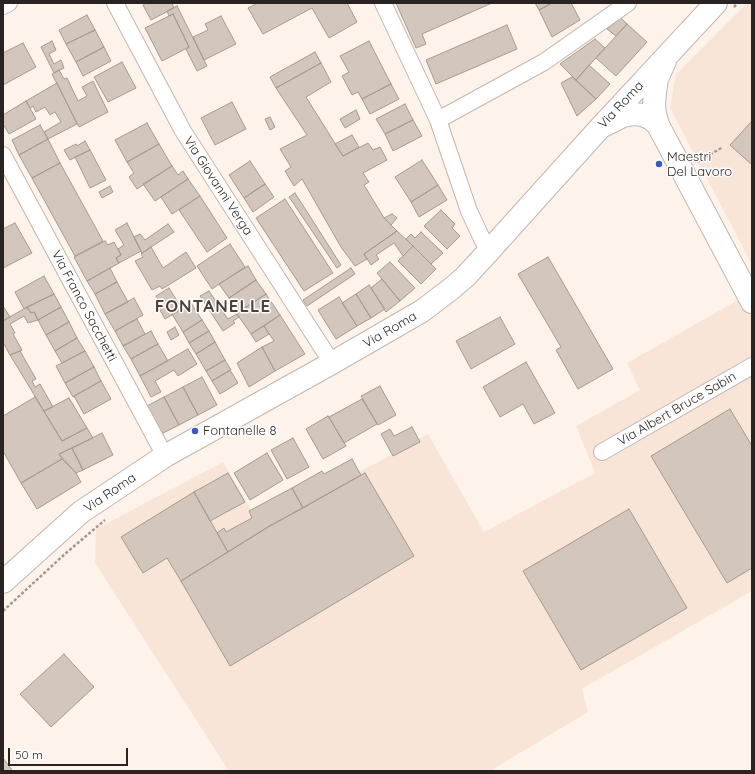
<!DOCTYPE html>
<style>
body{margin:0}
#map{position:relative;width:755px;height:774px;overflow:hidden;background:#fdf3eb;font-family:Quicksand,sans-serif}
canvas{display:block}
.frame{position:absolute;inset:0;border:4px solid #292421;pointer-events:none}
.scale{position:absolute;left:8px;top:748px;width:120px;height:18px;box-sizing:border-box;border:2px solid #292421;border-top:0;padding-left:5px;font-size:12px;line-height:14px;white-space:nowrap;color:#292421;-webkit-text-stroke:3px #fff;paint-order:stroke}
</style>
<div id="map">
<canvas width="755" height="774"></canvas>
<div class="frame"></div>
<div class="scale">50 m</div>
</div>
<script>
const c = document.querySelector('canvas').getContext('2d');
c.lineJoin = 'round';
function fillPath(path, color) { c.fillStyle = color; c.fill(path, 'evenodd'); }
const poly = rows => new Path2D(rows.map(r => 'M' + r).join(''));
function stroke(path, color, width, dash) { c.strokeStyle = color; c.lineWidth = width; c.lineCap = dash ? 'butt' : 'round'; c.setLineDash(dash || []); c.stroke(path); }
function drawText(font, color, halo, rows, align = 'center') {
  c.font = font + ' Quicksand,sans-serif'; c.lineWidth = 3; c.setLineDash([]); c.textBaseline = 'middle'; c.strokeStyle = halo; c.fillStyle = color; for (const [text, x, y, turn = 0] of rows) {
    c.save(); c.translate(x, y); c.rotate((+turn || 0) * Math.PI / 180); c.textAlign = isNaN(turn) ? turn : align; if (halo) c.strokeText(text, 0, 0); c.fillText(text, 0, 0); c.restore();
  }
}
const built = poly([
 [747,3,752,3,752,265,670,108,676,74],
 [752,292,752,591,582,689,588,712,490,771,229,771,95,563,96,529,223,462,261,527,428,434,484,532,595,473,576,426,640,390,627,363]
]);
const building = poly([
 [146,3,172,3,174,8,151,20,143,5,146,3],
 [258,3,347,3,357,22,329,38,312,8,263,34,248,8,258,3],
 [396,3,492,3,422,34,426,44,416,48,396,3],
 [535,3,552,3,539,10,535,3],
 [552,3,571,3,580,20,552,37,539,10,552,3],
 [177,6,207,66,197,71,186,49,189,47,173,14,169,16,167,11,177,6],
 [173,14,189,47,162,61,145,28,173,14],
 [87,15,95,30,66,44,59,30,87,15],
 [221,16,236,44,204,60,193,37,208,30,205,24,221,16],
 [621,18,627,24,616,36,607,29,621,18],
 [627,24,647,42,616,76,596,58,627,24],
 [507,25,517,49,436,84,426,60,507,25],
 [95,30,104,47,76,62,66,44,95,30],
 [595,39,605,48,576,80,560,64,595,39],
 [52,41,56,50,49,54,54,64,61,60,64,68,54,73,41,47,52,41],
 [369,41,391,84,362,99,358,92,352,95,342,76,349,72,340,56,369,41],
 [23,43,36,67,3,85,3,53,23,43],
 [104,47,111,61,83,76,76,62,104,47],
 [315,52,321,63,276,88,270,77,315,52],
 [122,62,136,88,108,102,94,77,122,62],
 [321,63,331,82,306,97,343,156,368,143,373,150,380,147,387,160,363,173,369,182,364,185,384,218,397,231,364,254,367,259,355,266,341,247,302,179,294,186,285,171,291,167,280,149,307,135,276,88,321,63],
 [589,65,610,84,596,99,576,80,589,65],
 [59,70,64,79,67,78,78,101,87,96,82,87,93,81,108,112,79,127,52,74,59,70],
 [572,77,596,99,577,116,561,83,572,77],
 [57,83,77,124,48,139,44,132,61,122,55,112,50,115,45,107,36,112,33,106,30,108,26,101,57,83],
 [391,84,399,99,370,114,362,99,391,84],
 [26,101,36,119,9,134,3,124,3,115,26,101],
 [232,102,246,129,215,145,201,118,232,102],
 [405,104,413,120,385,134,376,119,405,104],
 [356,110,360,119,345,128,340,119,356,110],
 [270,117,275,127,270,130,265,119,270,117],
 [413,120,422,136,393,151,385,134,413,120],
 [752,121,752,165,730,145,752,121],
 [147,123,159,144,127,162,115,140,147,123],
 [40,125,48,139,19,155,12,140,40,125],
 [352,135,359,147,343,156,335,144,352,135],
 [48,139,60,163,32,178,19,155,48,139],
 [85,141,90,150,70,160,64,150,76,144,77,146,85,141],
 [159,144,172,166,137,189,129,177,134,173,127,162,159,144],
 [90,150,106,180,90,188,75,157,90,150],
 [422,160,438,185,411,202,395,177,422,160],
 [250,161,265,184,244,198,229,175,250,161],
 [60,163,103,241,75,256,32,178,60,163],
 [172,166,178,175,183,171,188,179,155,201,143,184,172,166],
 [188,179,200,196,172,214,161,197,188,179],
 [265,184,274,197,253,212,244,198,265,184],
 [438,185,447,200,419,217,411,202,438,185],
 [110,186,113,192,102,198,99,192,110,186],
 [295,193,341,265,337,268,289,197,295,193],
 [200,196,227,238,207,252,179,210,200,196],
 [285,199,333,273,304,291,256,218,285,199],
 [441,210,455,224,452,228,460,236,447,249,424,226,441,210],
 [392,214,397,218,391,225,384,218,392,214],
 [15,223,32,253,3,268,3,229,15,223],
 [127,223,141,251,119,263,116,258,121,255,118,249,124,245,115,230,127,223],
 [168,224,174,232,142,253,134,237,140,234,145,240,168,224],
 [397,231,413,246,403,256,394,243,376,255,379,259,371,265,364,254,397,231],
 [421,232,443,253,431,264,406,239,411,234,415,238,421,232],
 [105,241,108,245,114,242,121,255,116,258,119,263,87,281,74,257,105,241],
 [230,244,245,267,212,289,197,266,230,244],
 [413,246,436,269,421,284,398,261,413,246],
 [151,247,163,268,186,252,196,268,162,289,160,286,152,290,135,261,143,257,141,254,151,247],
 [548,257,613,369,578,389,556,350,561,347,518,274,548,257],
 [390,262,415,288,400,301,377,273,390,262],
 [248,266,256,280,229,298,219,284,248,266],
 [110,268,117,282,95,294,87,281,110,268],
 [351,268,355,274,307,306,303,300,351,268],
 [44,276,54,294,24,309,15,292,44,276],
 [382,279,400,301,386,312,371,288,382,279],
 [256,280,266,294,238,312,229,298,256,280],
 [117,282,128,302,105,314,95,294,117,282],
 [369,285,385,309,371,318,356,294,369,285],
 [169,288,182,309,165,319,159,308,162,306,156,296,169,288],
 [209,291,228,319,237,314,239,317,233,321,235,323,223,331,200,296,209,291],
 [54,294,61,307,38,320,34,312,31,313,27,307,54,294],
 [266,294,280,315,251,334,237,314,266,294],
 [356,294,371,318,357,326,342,303,356,294],
 [339,297,357,326,336,339,318,310,339,297],
 [134,298,143,315,115,331,105,314,134,298],
 [191,303,202,320,183,332,172,314,191,303],
 [3,306,10,317,3,321,3,306],
 [27,307,31,313,34,312,38,320,28,323,24,316,10,324,15,333,13,334,22,350,10,355,3,342,3,321,27,307],
 [61,307,69,322,46,335,38,320,61,307],
 [280,315,305,354,275,371,262,347,274,341,264,326,280,315],
 [500,317,515,344,471,369,456,341,500,317],
 [137,319,145,334,123,346,115,331,137,319],
 [202,320,209,331,189,343,183,332,202,320],
 [69,322,77,338,55,351,46,335,69,322],
 [264,326,269,334,256,342,251,334,264,326],
 [175,327,179,335,171,340,167,332,175,327],
 [151,331,158,344,131,359,123,346,151,331],
 [209,331,215,342,196,354,189,343,209,331],
 [77,338,85,351,62,363,55,351,77,338],
 [215,342,225,360,206,371,196,354,215,342],
 [158,344,168,361,140,376,131,359,158,344],
 [262,347,275,371,249,387,237,363,262,347],
 [188,349,197,364,178,376,174,370,155,381,161,392,151,397,140,376,188,349],
 [20,351,36,379,32,381,35,387,40,384,53,407,44,411,10,355,20,351],
 [85,351,94,367,65,383,56,366,85,351],
 [225,360,231,370,212,381,206,371,225,360],
 [526,362,555,413,534,424,523,404,500,417,483,387,526,362],
 [94,367,101,381,73,397,65,383,94,367],
 [230,370,238,383,220,394,212,381,230,370],
 [202,377,217,405,198,415,183,387,202,377],
 [101,381,111,399,84,414,74,396,101,381],
 [380,386,396,415,378,425,361,396,380,386],
 [183,387,198,415,179,425,164,397,183,387],
 [35,397,62,441,87,428,93,438,59,454,62,459,21,483,3,451,3,416,35,397],
 [164,397,179,425,161,434,147,406,164,397],
 [69,398,87,428,62,441,44,411,69,398],
 [362,399,377,424,344,443,329,417,362,399],
 [730,409,752,446,752,568,727,583,651,456,730,409],
 [328,416,346,446,323,459,306,429,328,416],
 [412,427,420,442,393,456,381,434,390,429,394,436,412,427],
 [102,433,113,455,83,470,72,448,102,433],
 [293,438,309,467,287,479,271,450,293,438],
 [72,448,83,470,76,473,59,454,72,448],
 [267,453,283,480,250,500,234,473,267,453],
 [62,459,76,473,81,482,37,509,21,483,62,459],
 [352,459,361,475,303,508,292,488,322,471,324,474,352,459],
 [228,473,245,502,210,521,194,492,228,473],
 [365,473,414,556,230,666,181,581,268,527,365,473],
 [292,488,303,508,268,527,228,552,217,533,224,528,226,532,252,518,249,511,292,488],
 [194,492,228,552,181,581,167,558,143,573,121,537,194,492],
 [629,509,687,608,581,670,523,571,629,509],
 [64,654,94,687,51,727,20,694,64,654],
 [3,758,12,770,10,771,3,771,3,758]
]);
const path = poly([
 [734,7,738,3],
 [697,162,723,147],
 [3,611,66,553,105,520]
]);
const minor = poly([
 [115,3,183,131,332,363],
 [383,3,438,120],
 [3,6,9,3],
 [3,155,165,456],
 [489,251,483,241,469,211,438,120,544,62,628,3],
 [602,452,752,366]
]);
const secondary = poly([
 [665,61,657,79,655,92,654,105,655,114,658,125,752,302],
 [605,125,623,116,634,114,643,115,651,119,658,125],
 [3,582,81,512,165,456,332,363,422,311,451,289,465,277,489,251,598,130,716,3]
]);
const markers = [
 [659,164,4,"#3b58ca"],
 [195,431,4,"#3b58ca"]
];
const streetNames = [
 ["Via Roma",621,105,-47],
 ["Via Giovanni Verga",218,186,57],
 ["Via Franco Sacchetti",84,306,62],
 ["Via Roma",390,330,-30],
 ["Via Albert Bruce Sabin",677,409,-30],
 ["Via Roma",110,493,-34]
];
const poiNames = [
 ["Maestri",667,157],
 ["Del Lavoro",667,172],
 ["Fontanelle 8",203,431]
];
const districtNames = [
 ["FONTANELLE",213,307]
];
fillPath(built, '#f9e5d7');
fillPath(building, '#d3c7bd');
stroke(building, '#a59990', 1);
stroke(minor, '#c3b6ad', 18);
stroke(secondary, '#c3b6ad', 24);
stroke(path, '#a19993', 2.5, [3, 2]);
stroke(minor, '#fff', 16);
stroke(secondary, '#fff', 22);
for (const [x, y, r, color] of markers) { const dot = new Path2D(); dot.arc(x, y, r, 0, 2 * Math.PI); c.fillStyle = color; c.fill(dot); stroke(dot, '#fff', 1.5); }
drawText('13px', '#292421', '#fff', streetNames);
drawText('13px', '#292421', '#fff', poiNames, 'left');
c.letterSpacing = '1px';
drawText('bold 17px', '#4b4139', '#fff', districtNames);
c.letterSpacing = '0px';
</script>
